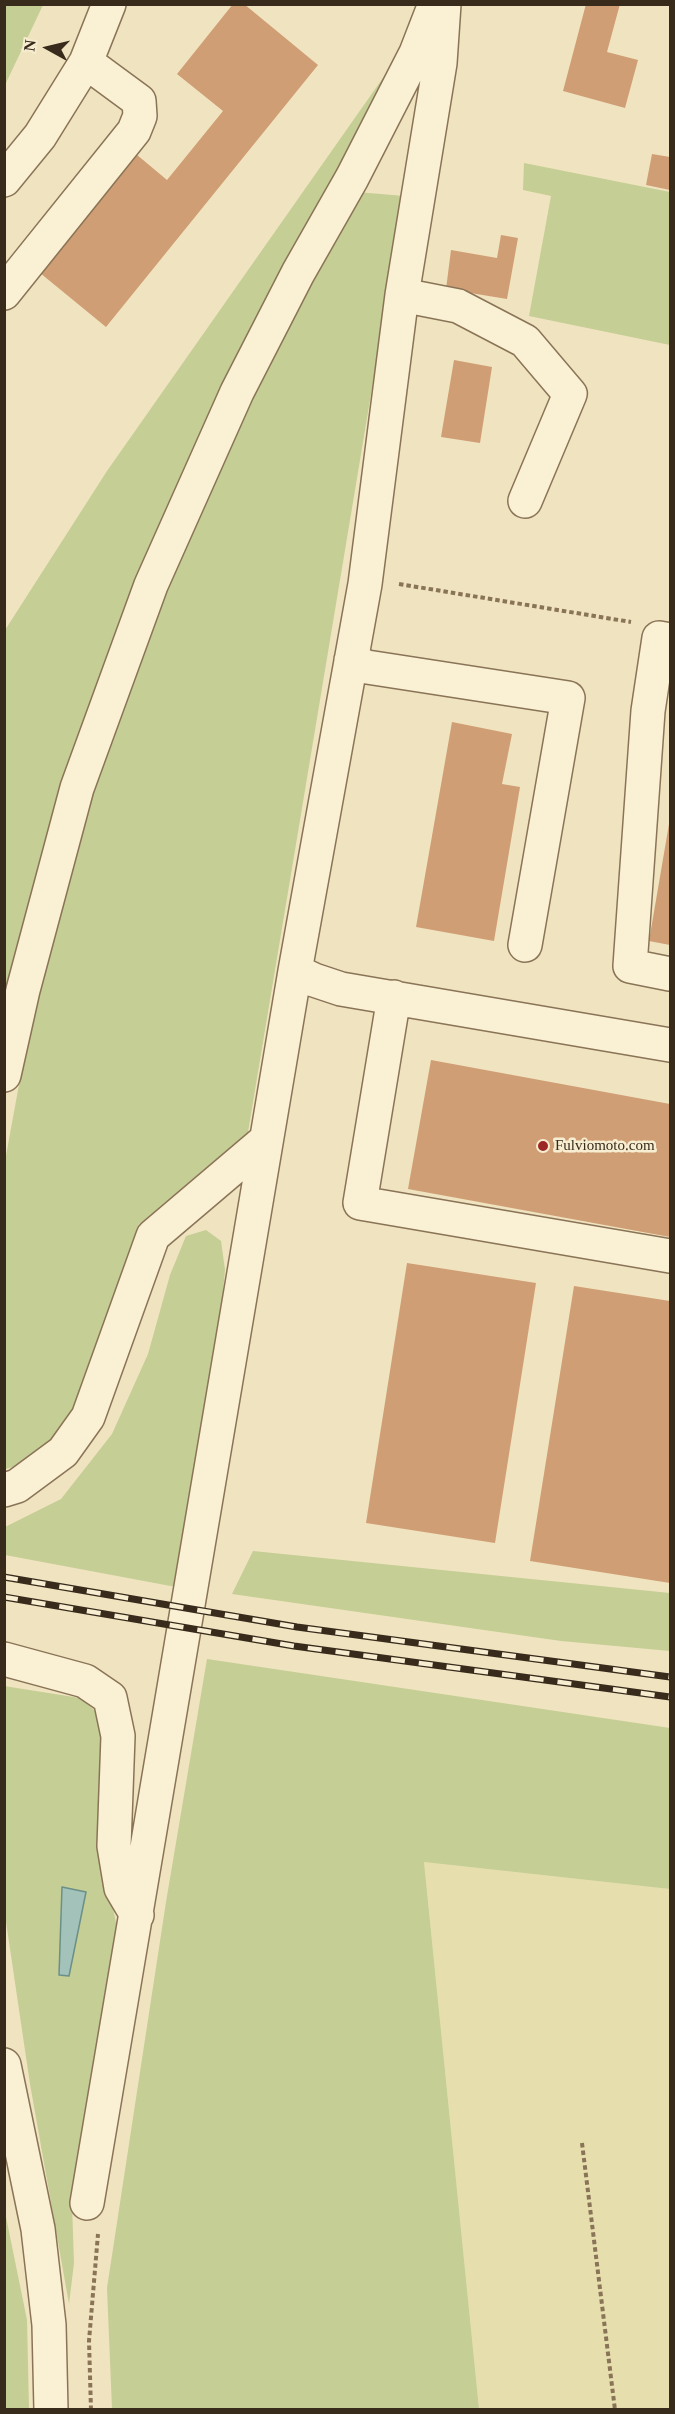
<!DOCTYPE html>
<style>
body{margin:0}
#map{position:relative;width:675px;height:2414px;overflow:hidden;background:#f0e3c0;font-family:"Times New Roman",serif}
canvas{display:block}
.frame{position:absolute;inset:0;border:6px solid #382b1c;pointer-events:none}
.north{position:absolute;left:18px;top:18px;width:60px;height:60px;-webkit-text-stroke:4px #f7edd0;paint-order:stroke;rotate:278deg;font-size:16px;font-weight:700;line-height:24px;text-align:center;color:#382b1c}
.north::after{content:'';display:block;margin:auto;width:21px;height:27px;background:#382b1c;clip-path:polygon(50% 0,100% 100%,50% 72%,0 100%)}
</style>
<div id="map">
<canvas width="675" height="2414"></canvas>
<div class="frame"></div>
<div class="north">N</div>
</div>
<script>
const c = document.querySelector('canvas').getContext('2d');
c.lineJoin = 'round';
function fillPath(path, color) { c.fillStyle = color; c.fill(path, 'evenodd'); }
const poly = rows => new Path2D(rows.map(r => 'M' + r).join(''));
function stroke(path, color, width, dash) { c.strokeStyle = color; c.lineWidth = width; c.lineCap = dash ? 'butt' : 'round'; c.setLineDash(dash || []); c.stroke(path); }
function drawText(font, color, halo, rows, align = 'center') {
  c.font = font + ' "Times New Roman",serif'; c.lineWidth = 5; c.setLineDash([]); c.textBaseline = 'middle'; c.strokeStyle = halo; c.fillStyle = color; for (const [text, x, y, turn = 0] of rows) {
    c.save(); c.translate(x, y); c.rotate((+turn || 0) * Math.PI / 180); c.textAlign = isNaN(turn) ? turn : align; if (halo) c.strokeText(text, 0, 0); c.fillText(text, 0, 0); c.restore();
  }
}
const farmland = poly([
 [424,1862,670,1889,670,2409,479,2409]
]);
const green = poly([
 [5,4,43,5,5,85,4,5],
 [399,55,229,382,5,1019,4,632,7,627,107,471],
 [524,163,670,192,670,345,529,316,551,196,523,190],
 [357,192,404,196,248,1132,138,1225,85,1392,63,1432,21,1465,5,1469,5,1161,34,1003,92,793,167,591,241,419],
 [206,1230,221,1241,225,1270,216,1370,176,1587,5,1555,5,1527,61,1499,112,1434,148,1354,170,1275,186,1236],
 [253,1551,670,1593,670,1651,561,1641,232,1594],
 [207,1659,670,1728,670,1889,424,1862,479,2409,112,2409,107,2288,166,1902],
 [4,1686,80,1698,100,1715,104,1732,111,1899,117,1927,98,2066,90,2083,72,2205,74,2263,69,2304,30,2084,5,1915],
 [62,1887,86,1892,59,1975],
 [5,2212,27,2320,29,2409,5,2409]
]);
const water = poly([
 [62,1887,86,1892,69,1976,59,1975,62,1887]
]);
const building = poly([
 [233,4,244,4,318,65,106,327,34,268,130,149,167,180,223,111,177,74],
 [586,4,620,4,607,52,638,60,625,108,563,91],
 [652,154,670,157,670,190,646,185],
 [501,235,518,238,507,299,446,289,451,250,497,258],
 [454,360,492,367,480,443,441,437],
 [452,722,512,734,502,784,520,787,494,941,416,927],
 [669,824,670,824,670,945,649,941],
 [431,1060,670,1104,670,1237,408,1189],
 [407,1263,536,1283,495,1543,366,1523],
 [574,1286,670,1301,670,1583,530,1561]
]);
const path = poly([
 [399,584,631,622],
 [582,2143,615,2410],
 [91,2410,89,2341,98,2234]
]);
const minor = poly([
 [4,180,40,136,86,62,109,4],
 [4,293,134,131,140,116,139,101,86,62],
 [402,295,458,306,525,341,570,394,525,501],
 [670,640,659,638,648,711,630,966,670,974],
 [351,660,367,667,568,698,525,945],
 [295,971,314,980,341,989,670,1045],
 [394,997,360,1203,670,1256],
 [4,1075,23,990,77,788,151,585,237,392,298,273,352,178,416,53,435,4],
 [4,1490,17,1486,63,1452,88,1417,153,1236,266,1140],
 [4,1659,85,1681,110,1698,118,1736,114,1846,121,1888,137,1915],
 [4,2065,38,2229,49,2325,51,2410],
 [87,2203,295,971,365,584,402,295,440,63,444,4]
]);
const rail = poly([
 [4,1577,297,1627,670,1677],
 [4,1597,294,1646,670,1697]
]);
const markers = [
 [543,1146,6,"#9b2825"]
];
const poiNames = [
 ["Fulviomoto.com",555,1146]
];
fillPath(farmland, '#e6dfad');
fillPath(green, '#c5ce94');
fillPath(water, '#a3c2ba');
stroke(water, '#6a9088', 1.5);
fillPath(building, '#d09e74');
stroke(minor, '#8a7457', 36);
stroke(path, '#8a7457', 4, [4.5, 3]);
stroke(minor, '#faf0d3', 33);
stroke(rail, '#382b1c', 7);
stroke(rail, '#f7edd0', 4.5, [14]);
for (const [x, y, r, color] of markers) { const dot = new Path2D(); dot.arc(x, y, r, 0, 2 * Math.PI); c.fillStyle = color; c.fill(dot); stroke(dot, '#f7edd0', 2); }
drawText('15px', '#382b1c', '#f7edd0', poiNames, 'left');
</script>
